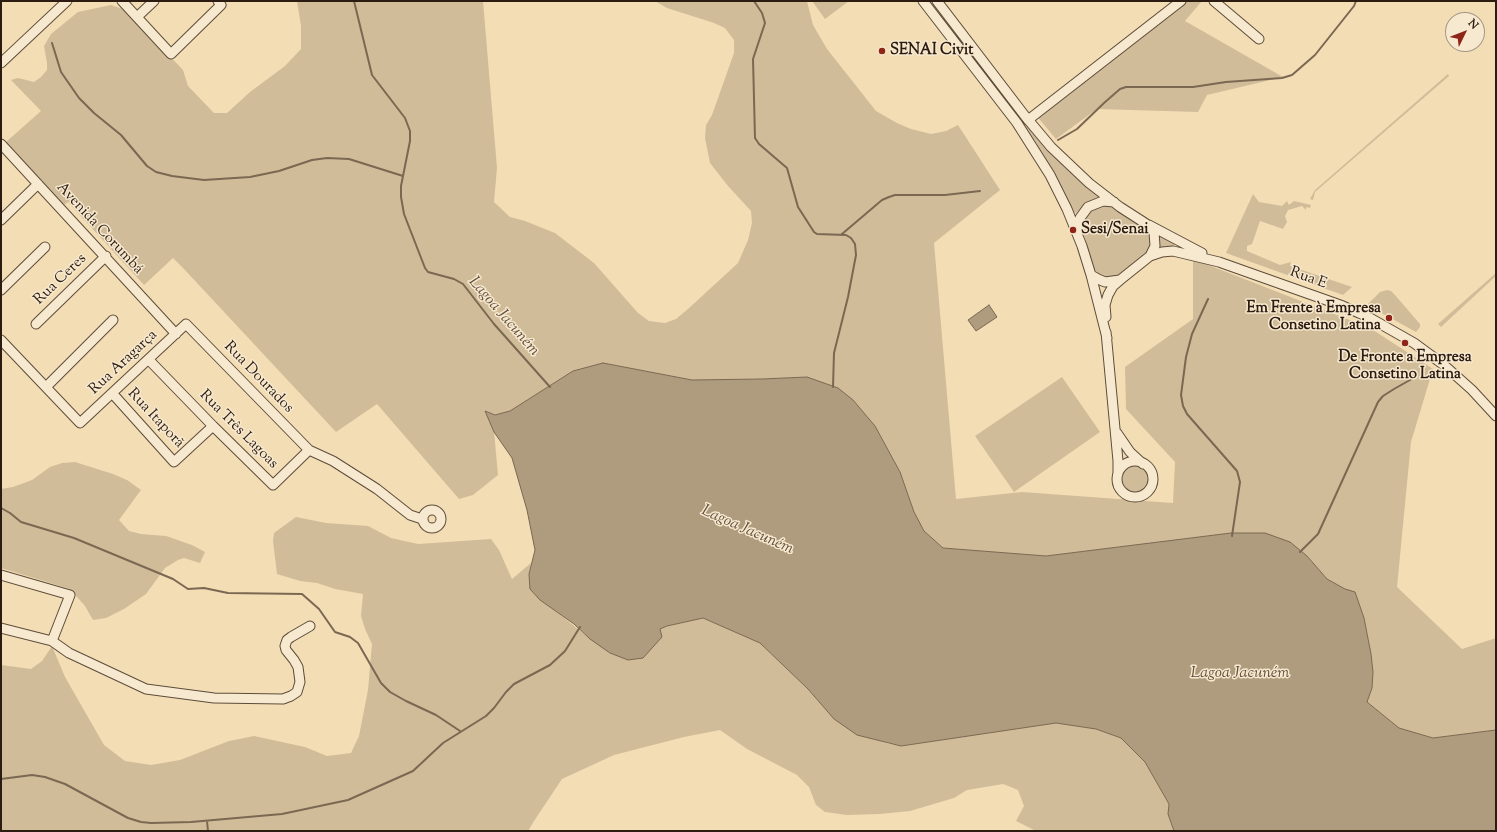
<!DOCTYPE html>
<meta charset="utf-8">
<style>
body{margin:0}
#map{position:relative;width:1497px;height:832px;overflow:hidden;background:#f3ddb5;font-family:"Sorts Mill Goudy",serif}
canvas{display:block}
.frame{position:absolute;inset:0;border:2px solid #2b1b11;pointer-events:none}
.north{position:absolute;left:1445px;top:12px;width:40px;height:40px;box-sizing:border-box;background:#f7e9cf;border:1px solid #a59783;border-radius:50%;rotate:47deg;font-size:11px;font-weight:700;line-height:16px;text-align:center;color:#2b1b11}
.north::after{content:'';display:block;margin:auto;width:14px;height:18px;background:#8f2418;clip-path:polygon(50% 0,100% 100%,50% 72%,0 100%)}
</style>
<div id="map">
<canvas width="1497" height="832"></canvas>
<div class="frame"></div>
<div class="north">N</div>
</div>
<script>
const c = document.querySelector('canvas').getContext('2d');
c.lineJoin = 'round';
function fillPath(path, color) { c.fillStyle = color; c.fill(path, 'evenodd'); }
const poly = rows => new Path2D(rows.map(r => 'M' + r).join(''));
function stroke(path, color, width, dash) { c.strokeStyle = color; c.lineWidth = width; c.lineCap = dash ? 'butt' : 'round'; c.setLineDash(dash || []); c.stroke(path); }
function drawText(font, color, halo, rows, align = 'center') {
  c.font = font + ' "Sorts Mill Goudy",serif'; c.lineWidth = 3; c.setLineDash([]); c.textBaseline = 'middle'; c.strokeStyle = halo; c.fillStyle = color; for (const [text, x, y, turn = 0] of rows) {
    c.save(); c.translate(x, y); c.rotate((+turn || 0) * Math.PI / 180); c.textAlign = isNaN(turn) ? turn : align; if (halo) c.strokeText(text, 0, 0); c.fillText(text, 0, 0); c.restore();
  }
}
const green = poly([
 [297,1,483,1,497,168,494,202,510,217,525,221,555,233,594,263,638,313,649,321,665,323,676,319,688,309,738,263,748,240,752,223,751,211,728,186,710,163,705,138,706,125,712,115,734,53,734,40,725,28,714,23,667,8,655,1,807,1,813,25,827,49,876,111,897,123,911,129,931,134,946,131,958,125,1000,190,934,243,956,499,1022,492,1173,503,1175,462,1126,409,1125,367,1193,319,1193,259,1370,328,1433,369,1411,442,1397,587,1462,649,1496,638,1496,730,1433,738,1399,728,1367,702,1372,688,1373,672,1371,654,1364,618,1359,606,1345,589,1327,579,1307,556,1265,533,1231,533,1046,556,943,548,924,531,914,512,900,472,875,426,853,400,807,377,762,379,692,380,603,363,573,371,510,411,495,415,486,412,494,431,498,475,473,495,459,499,377,404,336,432,183,268,173,258,144,285,68,202,63,206,6,142,41,111,11,80,18,78,34,82,41,77,47,70,47,63,44,46,51,34,78,12,111,5,126,10,183,70,188,86,214,113,227,113,250,92,285,66,301,49,301,26],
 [812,1,849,1,825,19],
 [1178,1,1202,1,1185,21,1283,77,1207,95,1198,112,1097,109,1056,139,1035,114],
 [965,44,1027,126,1049,150,1099,196,1097,198,1085,204,1076,213,1073,212,1059,182,1035,141,963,46],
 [1448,74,1449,76,1315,192,1313,200,1310,199,1315,190],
 [1253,194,1259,202,1282,206,1287,201,1289,205,1294,201,1311,205,1310,208,1306,207,1306,210,1302,206,1288,210,1285,216,1287,222,1283,229,1260,221,1252,244,1247,246,1247,251,1280,265,1291,262,1290,266,1352,287,1343,295,1226,253],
 [1102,205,1111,206,1145,227,1150,233,1152,242,1148,253,1119,275,1109,278,1098,274,1093,267,1083,231,1083,222,1089,211],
 [1161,236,1174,243,1174,246,1160,247,1159,238],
 [1496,273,1496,276,1441,327,1438,324],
 [1387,290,1391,291,1395,295,1420,324,1420,327,1416,332,1367,305,1380,292],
 [1062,377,1100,432,1014,492,975,436],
 [75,462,113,474,127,480,141,490,119,520,129,531,141,534,166,536,192,545,205,552,200,563,184,558,178,560,165,568,146,594,124,609,106,618,93,620,85,606,70,589,1,568,1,489,13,487,32,480,50,467,62,463],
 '1119 479a16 16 0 1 1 32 0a16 16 0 1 1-32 0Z',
 [296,517,326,523,368,526,391,538,418,544,491,539,499,550,512,579,531,563,529,574,557,612,590,639,660,629,667,626,702,618,760,643,808,689,834,719,886,743,901,746,1056,723,1096,729,1121,738,1145,762,1169,804,1168,814,1174,831,1036,831,1016,821,1024,806,1018,790,1003,784,967,790,954,798,910,811,880,814,847,815,825,812,816,805,809,787,797,775,747,749,720,730,684,737,614,755,562,779,534,821,528,831,1,831,1,665,31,669,42,661,52,646,65,677,104,745,125,761,151,765,180,760,229,741,254,736,305,747,327,756,351,753,359,736,368,690,372,644,365,629,361,616,363,594,335,589,317,583,300,581,277,574,273,541,274,533]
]);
const water = poly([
 [989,305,997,317,976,331,968,320,989,305],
 [603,363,692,380,762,379,807,377,838,388,853,400,875,426,900,472,914,512,924,531,943,548,1046,556,1231,533,1265,533,1290,542,1307,556,1327,579,1345,589,1355,592,1364,618,1371,654,1373,672,1372,688,1367,702,1399,728,1433,738,1496,730,1496,831,1174,831,1168,814,1169,804,1145,762,1121,738,1096,729,1056,723,901,746,857,735,834,719,808,689,760,643,703,618,667,626,660,629,662,637,643,658,628,660,610,653,590,639,574,624,540,600,530,589,529,574,535,550,527,510,512,458,494,432,485,411,495,415,510,411,573,371,603,363]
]);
const stream = poly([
 [354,1,372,75,405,118,410,131,410,141,401,186,401,197,404,214,425,268,428,272,454,279,463,284,494,324,550,387],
 [754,1,762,13,765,23,753,59,755,138,759,144,787,168,798,207,814,232,817,234,846,235,851,238,855,244,856,255,848,297,834,353,833,387],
 [52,43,61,72,79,98,94,113,121,135,147,166,156,172,172,176,204,180,250,177,279,171,312,160,327,158,349,159,403,176],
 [1058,140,1077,129,1104,103,1120,89,1126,87,1193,87,1226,82,1282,78,1292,75,1315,55,1354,6,1356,1],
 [842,234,882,200,889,197,895,195,945,195,980,191],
 [1208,299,1192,334,1186,357,1181,395,1183,406,1187,414,1237,471,1240,482,1232,536],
 [1,508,10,513,21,522,74,538,173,579,188,589,204,588,228,593,302,594,319,609,335,632,350,637,358,643,381,683,390,692,406,701,436,715,460,731],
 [1300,552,1318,534,1378,402,1383,396,1394,389,1410,380,1416,374],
 [1,779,32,775,45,777,65,784,128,818,141,822,151,823,191,822,282,814,348,800,413,771,443,743,486,716,494,708,506,692,514,684,550,665,565,651,580,627],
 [207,821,208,831]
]);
const minor = poly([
 [122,1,171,54,221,5,218,1],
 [923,1,1017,123,1050,175,1067,209,1082,246,1091,275,1107,338],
 [937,1,1025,116,1051,147,1089,183,1120,207,1148,225,1154,232,1155,246,1150,256,1120,280,1105,282,1098,279,1091,275],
 [1214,1,1259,39],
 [137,17,154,1],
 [1,63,67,1],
 [1028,120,1181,1],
 [1,144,176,334],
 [1,220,38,184],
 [1149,225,1202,253],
 [1077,231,1080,218,1088,207,1103,201,1114,202],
 [1150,256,1162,252,1173,251,1219,262,1343,306,1370,318,1414,343,1444,365,1472,390,1496,416],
 [1,290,45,247],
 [1106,317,1105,305,1108,295,1113,286,1120,280],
 [36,324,106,256],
 [1106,332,1118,461,1118,474],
 [1,340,80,423,186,324,309,450,333,461,377,489,410,515,422,519],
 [149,360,213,426,273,485,309,450],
 [46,387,113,320],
 [112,393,174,462,213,426],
 [1117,433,1130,452,1143,464],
 '1117 479a18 18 0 1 1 36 0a18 18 0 1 1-36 0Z',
 '423 519a9 9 0 1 1 18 0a9 9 0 1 1-18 0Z',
 [1,575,70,595,52,641],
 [1,628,52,641,69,653,146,689,214,698,283,699,291,696,297,692,300,682,298,667,294,660,286,650,285,646,287,640,291,637,310,626]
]);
const markers = [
 [882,51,4,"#8f2418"],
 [1073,230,4,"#8f2418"],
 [1389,318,4,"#8f2418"],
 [1405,343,4,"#8f2418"]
];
const poiNames = [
 ["SENAI Civit",890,51],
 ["Sesi/Senai",1081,230],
 ["Em Frente à Empresa",1381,309,"right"],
 ["Consetino Latina",1381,326,"right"],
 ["De Fronte a Empresa",1405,358,"center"],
 ["Consetino Latina",1405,375,"center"]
];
const streetNames = [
 ["Avenida Corumbá",99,229,47],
 ["Rua E",1308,279,20],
 ["Rua Ceres",61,280,-44],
 ["Rua Aragarça",124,363,-43],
 ["Rua Dourados",258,378,46],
 ["Rua Itaporã",155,419,47],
 ["Rua Três Lagoas",238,430,45]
];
const waterNames = [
 ["Lagoa Jacuném",503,317,49],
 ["Lagoa Jacuném",747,531,24],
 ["Lagoa Jacuném",1240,674]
];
fillPath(green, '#d1bc99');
fillPath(water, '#af9b7d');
stroke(water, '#7a6852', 1);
stroke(stream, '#7a6852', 2);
stroke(minor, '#5d4c3a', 11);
stroke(minor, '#f7e9cf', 9);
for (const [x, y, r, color] of markers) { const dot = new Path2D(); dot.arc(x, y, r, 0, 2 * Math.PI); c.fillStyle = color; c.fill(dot); stroke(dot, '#f7e9cf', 1.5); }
drawText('bold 15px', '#2b1b11', '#f7e9cf', poiNames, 'left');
drawText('15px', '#2b1b11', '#f7e9cf', streetNames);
drawText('italic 16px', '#604e3c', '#f7e9cf', waterNames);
</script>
